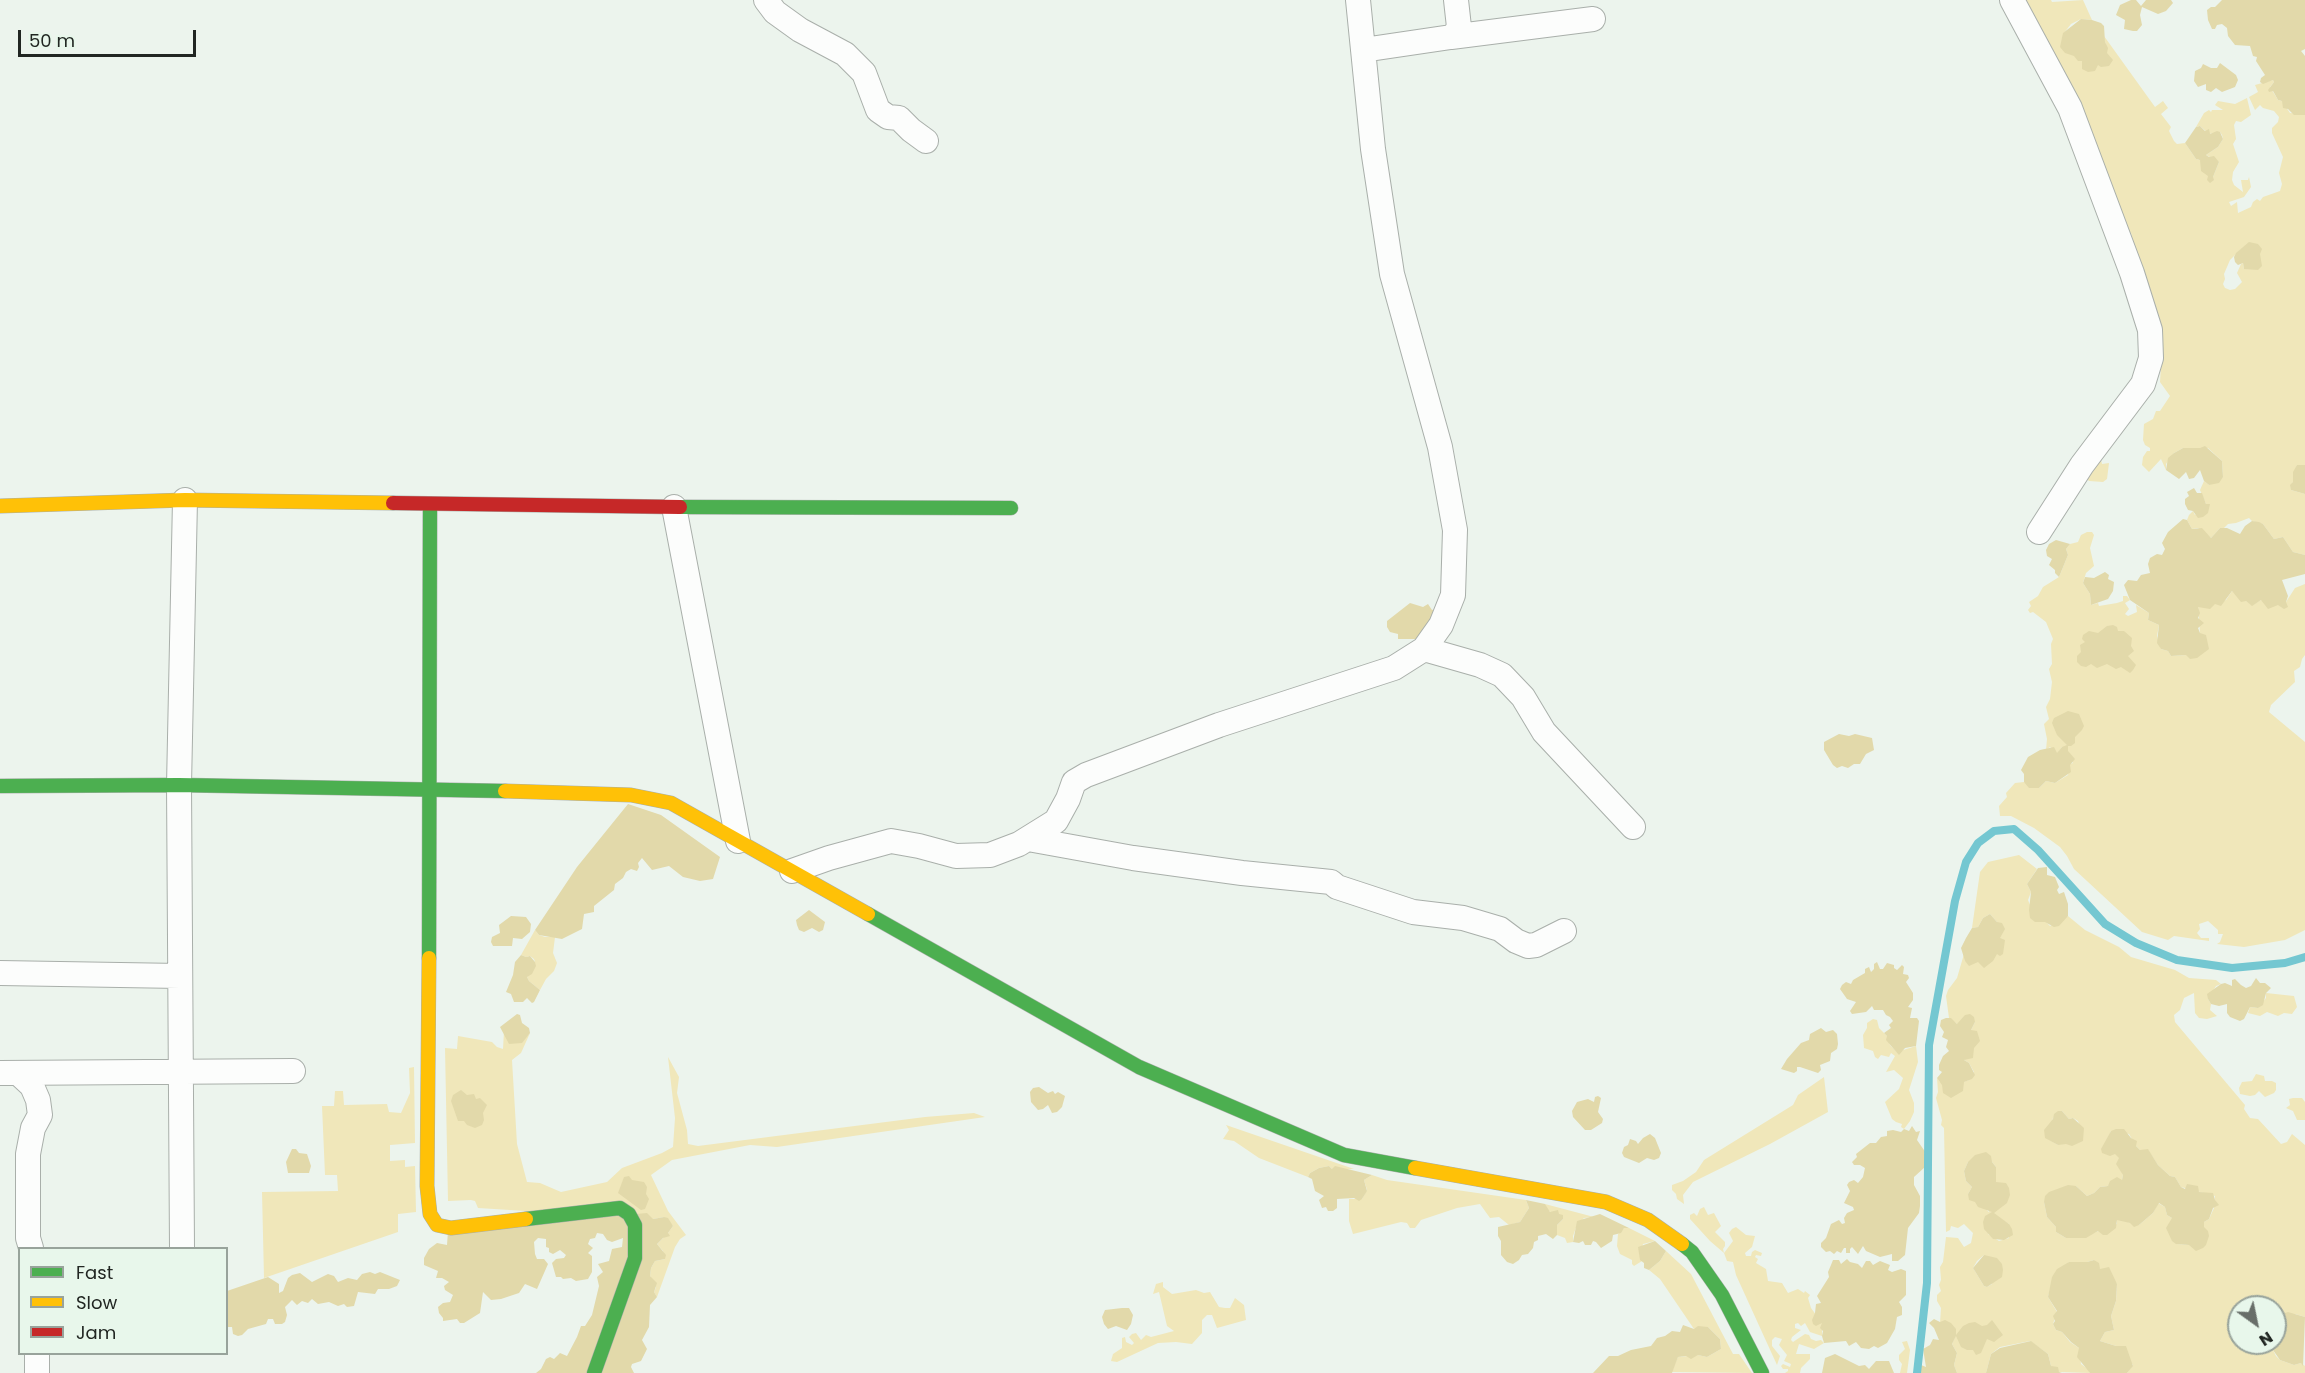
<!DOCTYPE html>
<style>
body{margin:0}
#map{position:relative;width:2305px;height:1373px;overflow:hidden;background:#ecf4ed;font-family:Poppins,sans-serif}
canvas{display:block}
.legend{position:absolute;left:18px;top:1247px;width:210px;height:108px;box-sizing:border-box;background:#e8f7eb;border:2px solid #98a39b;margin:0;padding:8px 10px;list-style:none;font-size:18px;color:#212622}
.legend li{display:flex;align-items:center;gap:12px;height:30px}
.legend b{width:30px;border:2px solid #98a39b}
.north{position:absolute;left:2227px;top:1295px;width:60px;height:60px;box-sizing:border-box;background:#e8f7eb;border:2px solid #98a39b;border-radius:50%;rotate:147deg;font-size:16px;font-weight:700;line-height:24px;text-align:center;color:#212622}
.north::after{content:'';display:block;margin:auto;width:21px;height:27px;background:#686e69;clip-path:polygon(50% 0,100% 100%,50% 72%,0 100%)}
.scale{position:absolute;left:18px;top:30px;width:178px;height:27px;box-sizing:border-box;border:3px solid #212622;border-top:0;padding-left:8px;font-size:18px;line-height:21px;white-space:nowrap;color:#212622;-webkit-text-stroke:4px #e8f7eb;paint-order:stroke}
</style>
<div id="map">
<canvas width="2305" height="1373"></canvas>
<ul class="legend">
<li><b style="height:8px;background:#4caf50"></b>Fast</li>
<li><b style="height:8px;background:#ffc107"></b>Slow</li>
<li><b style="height:8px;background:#c62828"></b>Jam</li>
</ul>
<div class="north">N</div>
<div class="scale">50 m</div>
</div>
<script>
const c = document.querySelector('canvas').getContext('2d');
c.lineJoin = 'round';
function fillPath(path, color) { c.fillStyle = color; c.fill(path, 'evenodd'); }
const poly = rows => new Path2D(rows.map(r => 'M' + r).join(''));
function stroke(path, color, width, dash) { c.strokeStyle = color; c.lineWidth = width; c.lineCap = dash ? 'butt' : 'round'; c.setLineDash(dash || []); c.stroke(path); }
const green = poly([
 [2018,0,2051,0,2052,2,2083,0,2092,20,2081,19,2071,24,2064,33,2062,48,2082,60,2098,64,2107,53,2104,36,2155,107,2163,101,2168,108,2161,114,2171,127,2169,131,2174,141,2177,144,2185,143,2196,159,2200,160,2213,177,2219,162,2206,155,2218,147,2223,139,2222,135,2220,132,2209,134,2200,126,2196,127,2204,113,2209,110,2211,112,2212,110,2223,110,2215,105,2218,101,2235,104,2247,98,2251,115,2241,122,2236,121,2234,125,2236,139,2233,144,2239,162,2233,172,2232,180,2234,185,2243,192,2241,180,2248,180,2249,177,2251,187,2244,197,2229,202,2231,206,2237,202,2238,213,2251,207,2253,202,2257,199,2260,201,2263,197,2280,191,2282,184,2279,173,2283,157,2272,133,2272,128,2278,122,2279,117,2274,111,2263,108,2260,105,2255,110,2249,97,2258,92,2255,85,2273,80,2274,82,2270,87,2278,100,2282,101,2290,113,2305,114,2305,465,2297,465,2291,490,2305,494,2305,555,2293,552,2283,537,2274,539,2263,524,2252,521,2249,518,2236,523,2228,524,2224,528,2220,528,2211,538,2198,528,2192,529,2187,520,2189,515,2193,511,2195,515,2206,504,2200,490,2204,481,2209,485,2223,477,2222,461,2208,448,2183,448,2174,453,2166,464,2166,470,2161,459,2149,472,2142,465,2143,457,2147,451,2150,451,2150,448,2145,445,2143,440,2144,424,2153,419,2156,411,2160,411,2170,396,2160,382,2162,348,2131,233,2125,229],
 [2252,244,2258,244,2260,263,2250,269,2244,269,2243,263,2241,264,2237,273,2242,282,2235,289,2230,290,2225,288,2223,284,2225,279,2224,274,2230,260,2240,250],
 [2100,456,2102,464,2109,463,2107,479,2103,482,2089,481,2087,479],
 [2087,532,2092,532,2094,535,2090,548,2094,566,2086,573,2083,583,2090,594,2091,605,2098,603,2099,606,2117,603,2123,601,2123,596,2127,596,2130,600,2125,603,2129,609,2125,614,2128,616,2137,612,2136,605,2149,613,2148,620,2159,625,2157,636,2161,649,2168,651,2171,656,2186,655,2200,633,2198,606,2226,600,2232,591,2252,605,2261,600,2278,605,2286,602,2295,588,2305,584,2305,655,2302,659,2300,667,2294,671,2295,682,2271,705,2269,712,2305,742,2305,930,2285,940,2244,947,2217,944,2220,942,2223,934,2218,934,2218,930,2208,921,2199,924,2200,929,2197,933,2201,938,2209,938,2209,941,2174,936,2168,940,2142,932,2074,869,2067,856,2060,847,2034,828,2011,816,2000,816,1999,806,2007,797,2006,793,2015,783,2024,782,2039,788,2046,781,2055,783,2068,775,2070,764,2073,763,2062,747,2057,754,2050,747,2046,750,2047,739,2044,724,2049,719,2046,707,2050,699,2052,682,2049,669,2052,664,2051,644,2053,639,2046,622,2033,612,2030,613,2028,610,2031,606,2029,602,2038,596,2043,587,2059,577,2068,555,2066,549,2070,544,2078,542,2081,535],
 [2019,855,2037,869,2027,884,2031,892,2028,900,2030,905,2050,926,2068,916,2085,930,2119,947,2131,957,2175,970,2189,978,2216,980,2221,984,2216,986,2208,999,2211,1004,2210,1010,2217,1016,2207,1019,2199,1018,2195,1013,2194,993,2184,998,2180,1010,2174,1015,2175,1022,2245,1105,2244,1109,2250,1118,2258,1119,2281,1144,2287,1142,2292,1134,2305,1145,2305,1317,2295,1314,2275,1327,2275,1307,2239,1307,2239,1343,2274,1343,2273,1350,2276,1356,2280,1360,2294,1365,2301,1363,2305,1366,2305,1373,2127,1373,2133,1365,2116,1346,2100,1341,2105,1332,2114,1330,2111,1316,2116,1301,2117,1284,2100,1269,2094,1260,2087,1262,2069,1262,2052,1282,2048,1297,2057,1312,2053,1324,2056,1330,2062,1332,2070,1342,2079,1348,2081,1364,2089,1370,2090,1373,2059,1372,2051,1366,2048,1354,2030,1341,2000,1347,1991,1354,1986,1373,1957,1373,1954,1365,1957,1353,1952,1344,1956,1335,1940,1323,1941,1308,1937,1301,1937,1295,1941,1291,1939,1285,1941,1280,1940,1267,1943,1262,1946,1237,1958,1238,1964,1247,1971,1243,1973,1233,1964,1224,1958,1228,1951,1226,1950,1230,1946,1232,1944,1128,1941,1125,1942,1120,1936,1098,1938,1092,1937,1078,1940,1082,1963,1082,1969,1080,1974,1072,1969,1063,1964,1060,1966,1058,1971,1030,1975,1022,1957,1024,1949,1018,1946,996,1948,990,1957,978,1964,954,1965,961,1978,962,2000,938,1997,922,1990,914,1983,918,1978,927,1972,928,1980,872,1988,862],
 [2062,1111,2069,1119,2073,1118,2078,1121,2080,1127,2058,1145,2048,1139,2053,1118],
 [2111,1131,2129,1134,2136,1146,2140,1150,2148,1150,2158,1165,2170,1176,2175,1177,2181,1187,2215,1196,2214,1208,2209,1219,2204,1222,2204,1227,2189,1245,2177,1244,2172,1218,2167,1215,2165,1207,2158,1203,2153,1213,2139,1225,2117,1219,2117,1224,2080,1238,2066,1238,2056,1232,2056,1227,2047,1217,2044,1202,2076,1186,2087,1196,2094,1193,2100,1187,2108,1186,2114,1180,2122,1180,2123,1175,2120,1159,2108,1139],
 [1968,1162,1992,1162,1996,1167,1996,1182,1989,1212,1968,1194,1972,1187,1966,1181,1964,1171],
 [2002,1220,2009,1224,2009,1238,1999,1241,1988,1234],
 [1984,1255,1992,1284,1987,1287,1984,1286,1973,1268,1977,1261],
 [535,930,539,935,545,937,555,937,553,953,557,963,554,971,546,979,540,990,529,981,527,977,535,962,534,959,530,956,526,957,521,955],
 [2266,993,2294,996,2297,1007,2292,1014,2284,1013,2278,1016,2267,1012,2260,1016,2248,1013,2250,1007,2258,1008,2266,998],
 [1873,1019,1877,1020,1879,1028,1887,1036,1890,1045,1897,1052,1916,1046,1918,1062,1909,1090,1914,1103,1914,1112,1910,1121,1904,1129,1901,1127,1902,1124,1896,1122,1892,1119,1885,1102,1899,1089,1903,1078,1894,1070,1886,1072,1895,1056,1891,1053,1889,1057,1881,1055,1878,1059,1875,1057,1873,1051,1864,1048,1863,1035,1867,1028,1867,1023],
 [504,1031,524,1039,530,1033,521,1053,512,1060,517,1144,527,1182,540,1183,561,1192,607,1182,622,1168,662,1153,673,1147,675,1118,668,1057,679,1077,677,1093,687,1130,688,1144,698,1146,925,1117,974,1113,985,1117,777,1147,750,1145,672,1160,651,1175,668,1211,686,1235,680,1239,675,1247,657,1297,654,1292,656,1287,650,1276,651,1268,655,1261,665,1259,663,1251,657,1244,668,1233,673,1226,664,1217,653,1219,478,1208,475,1201,471,1200,448,1201,445,1048,457,1049,458,1036,492,1042,497,1047,503,1049],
 [414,1067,415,1143,390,1145,390,1161,405,1160,405,1167,415,1166,416,1212,398,1214,398,1232,264,1278,262,1192,338,1191,337,1175,325,1175,322,1106,334,1106,335,1091,343,1091,344,1105,387,1104,389,1112,401,1113,410,1093,409,1068],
 [2256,1074,2264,1076,2265,1081,2272,1081,2276,1083,2276,1090,2274,1093,2265,1097,2259,1091,2255,1095,2250,1096,2240,1094,2239,1088,2242,1082,2252,1081],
 [1824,1077,1828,1112,1770,1144,1693,1182,1683,1195,1684,1204,1677,1199,1676,1194,1672,1190,1672,1185,1683,1181,1696,1172,1704,1160,1793,1105,1798,1095],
 [2293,1098,2302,1098,2305,1102,2305,1120,2297,1120,2293,1111,2286,1108,2290,1105,2289,1099],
 [1226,1125,1354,1169,1332,1169,1329,1166,1319,1168,1310,1173,1308,1177,1259,1158,1234,1141,1223,1139,1229,1130],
 [1372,1175,1387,1180,1526,1200,1529,1208,1520,1222,1509,1225,1499,1217,1490,1218,1480,1204,1457,1208,1421,1220,1415,1228,1410,1228,1407,1223,1401,1222,1353,1234,1349,1221,1349,1199,1362,1199,1367,1190,1364,1180],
 [1545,1204,1594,1217,1584,1218,1577,1225,1573,1236,1573,1242,1567,1243,1565,1238,1557,1235,1557,1225,1563,1219,1547,1210],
 [1704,1207,1708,1215,1714,1213,1721,1226,1715,1232,1725,1242,1725,1246,1723,1249,1724,1253,1733,1241,1729,1233,1732,1229,1736,1227,1746,1235,1755,1236,1752,1247,1745,1253,1746,1256,1751,1256,1752,1252,1755,1250,1762,1253,1761,1256,1756,1255,1755,1257,1758,1259,1756,1263,1766,1269,1768,1281,1782,1283,1788,1293,1798,1289,1804,1293,1805,1291,1810,1295,1808,1298,1811,1308,1822,1323,1822,1336,1810,1332,1805,1323,1801,1326,1798,1323,1795,1324,1795,1328,1801,1330,1792,1337,1791,1340,1793,1342,1805,1334,1809,1335,1811,1339,1816,1341,1821,1340,1824,1343,1814,1349,1799,1344,1796,1354,1810,1354,1810,1359,1801,1368,1800,1373,1785,1373,1788,1371,1788,1369,1783,1369,1781,1366,1783,1364,1790,1367,1791,1364,1784,1361,1787,1355,1779,1345,1782,1339,1775,1337,1772,1340,1772,1346,1780,1356,1777,1365,1736,1275,1733,1262,1727,1261,1724,1253,1710,1241,1690,1219,1690,1215,1694,1213,1697,1216,1700,1209],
 [1624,1228,1629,1228,1655,1241,1643,1244,1640,1255,1642,1261,1634,1266,1632,1264,1632,1260,1620,1254,1617,1246,1618,1234],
 [1666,1251,1691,1274,1733,1354,1739,1354,1752,1373,1671,1372,1678,1357,1698,1355,1707,1357,1721,1349,1720,1339,1708,1327,1694,1329,1660,1279,1649,1270,1660,1261],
 [1163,1282,1163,1287,1172,1294,1196,1290,1204,1293,1210,1292,1219,1307,1225,1308,1230,1308,1235,1298,1244,1305,1246,1320,1217,1328,1212,1315,1207,1315,1202,1320,1202,1333,1192,1344,1176,1342,1158,1343,1117,1362,1111,1361,1113,1354,1122,1348,1122,1338,1125,1337,1126,1342,1132,1345,1134,1343,1129,1337,1132,1334,1136,1333,1141,1340,1146,1335,1151,1337,1174,1331,1167,1326,1159,1292,1153,1294,1156,1284],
 [1907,1341,1910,1350,1907,1373,1900,1373,1902,1364,1899,1360,1899,1355,1905,1349,1902,1342]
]);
const forest = poly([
 [2131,0,2136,0,2141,6,2146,0,2171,0,2173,3,2166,11,2158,14,2142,7,2140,15,2142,25,2137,31,2133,31,2124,29,2125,20,2116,15,2120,5],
 [2222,0,2305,0,2305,49,2301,51,2305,56,2305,115,2294,115,2288,109,2283,108,2282,101,2278,100,2273,91,2269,92,2268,90,2274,82,2273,80,2263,84,2260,82,2261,78,2265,75,2256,61,2257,57,2253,56,2250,46,2235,45,2228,36,2227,28,2222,24,2217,25,2215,29,2212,29,2208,20,2207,10,2211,7,2215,7],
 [2081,19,2092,20,2101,23,2104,26,2105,42,2108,48,2107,53,2113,60,2109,66,2101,67,2098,65,2095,71,2088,72,2082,69,2082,61,2078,61,2074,56,2065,53,2060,47,2063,33],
 [2220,63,2236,75,2238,80,2235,87,2222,92,2216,88,2211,92,2206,90,2206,84,2198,87,2194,81,2195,71,2201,68,2203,64,2211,68,2217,68],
 [2200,126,2205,131,2209,129,2210,134,2217,131,2220,132,2223,139,2218,147,2206,155,2209,157,2214,156,2219,162,2213,177,2214,180,2210,183,2207,180,2208,176,2201,171,2200,160,2196,159,2185,143,2196,127],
 [2249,242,2258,244,2262,249,2260,254,2262,266,2258,270,2244,269,2243,263,2238,265,2235,262,2234,257,2236,253],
 [2205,446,2222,461,2223,477,2219,483,2209,485,2204,481,2200,470,2194,478,2189,479,2186,472,2179,479,2166,470,2168,458,2174,453,2183,448,2200,448],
 [2297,465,2305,465,2305,494,2291,490,2290,485,2293,482,2293,472],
 [2194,488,2197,493,2202,493,2206,504,2210,504,2208,513,2203,517,2198,518,2193,511,2188,510,2185,504,2185,499,2189,496,2187,492],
 [2183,519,2187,520,2192,529,2202,528,2211,538,2220,528,2227,528,2240,534,2245,526,2252,521,2259,522,2263,524,2274,539,2283,537,2293,552,2305,555,2305,574,2282,580,2288,596,2286,602,2288,607,2284,609,2278,605,2268,609,2261,600,2252,606,2246,601,2241,602,2232,591,2221,606,2215,604,2210,609,2198,607,2200,613,2198,618,2204,623,2198,628,2200,633,2206,635,2209,649,2197,658,2190,659,2186,655,2171,656,2168,651,2161,649,2157,643,2159,625,2148,620,2149,613,2130,600,2124,585,2128,580,2137,581,2141,575,2150,573,2148,564,2150,558,2157,554,2162,555,2165,549,2162,543,2168,532],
 [2056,540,2070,544,2066,549,2068,555,2059,577,2055,573,2055,570,2049,565,2052,559,2047,556,2046,550,2049,544],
 [2105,572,2109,575,2108,579,2114,582,2113,591,2108,599,2091,605,2090,594,2083,583,2085,577,2094,578],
 [1410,603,1423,607,1428,604,1432,610,1436,609,1420,642,1415,639,1398,639,1398,634,1390,632,1387,627,1387,621],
 [2113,625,2117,627,2118,631,2124,631,2132,638,2131,646,2134,651,2128,656,2136,665,2133,670,2130,673,2121,667,2116,669,2107,664,2097,668,2091,664,2086,667,2081,666,2077,662,2077,656,2081,652,2080,645,2085,642,2082,639,2083,635,2089,631,2098,633,2107,626],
 [2068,711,2079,714,2084,726,2082,730,2075,737,2075,743,2071,746,2068,746,2068,751,2075,759,2070,765,2071,772,2055,783,2046,781,2039,788,2029,788,2024,782,2024,774,2021,770,2028,757,2040,750,2054,747,2057,753,2062,747,2067,745,2057,735,2052,723,2054,718],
 [1839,734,1849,736,1855,734,1872,738,1874,750,1866,754,1860,764,1854,764,1848,768,1842,766,1837,768,1833,765,1824,750,1824,742],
 [628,804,661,815,720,857,713,879,700,881,683,877,669,866,652,870,642,858,638,863,639,867,637,871,631,869,626,872,623,878,615,884,614,890,594,906,594,912,584,914,582,929,562,939,539,935,535,930,577,867],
 [2047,867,2047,875,2055,877,2059,887,2057,890,2059,894,2064,892,2068,904,2068,916,2059,926,2054,927,2045,922,2035,922,2030,918,2029,910,2031,892,2027,884,2038,868],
 [809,910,825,922,823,930,819,932,812,928,804,932,799,930,797,925,796,920],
 [1990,914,1997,922,2002,923,2005,929,2000,938,2005,940,2003,954,2000,956,1997,954,1993,961,1984,968,1978,962,1969,966,1965,961,1961,948,1966,938,1972,928,1978,927,1983,918],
 [511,916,526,917,531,924,530,932,522,939,513,938,512,946,493,946,491,942,492,937,500,933,499,925],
 [521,955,526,957,530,956,535,962,536,966,532,974,527,977,529,981,540,990,534,1002,532,1003,527,998,523,1002,514,1002,511,994,506,992,513,975,515,962],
 [1877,962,1880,969,1883,969,1887,963,1894,965,1894,968,1897,970,1902,965,1904,967,1903,974,1908,975,1909,978,1906,982,1913,993,1913,1000,1908,1007,1912,1008,1910,1018,1917,1018,1919,1021,1916,1046,1905,1048,1899,1055,1886,1040,1887,1036,1884,1033,1891,1028,1889,1025,1893,1021,1890,1017,1886,1015,1883,1010,1874,1010,1872,1006,1866,1012,1852,1014,1850,1011,1856,1002,1847,999,1840,989,1842,985,1846,982,1851,984,1853,980,1865,973,1865,969,1869,967,1871,972,1874,969,1874,964],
 [2256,978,2260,983,2265,983,2271,988,2266,993,2263,1005,2258,1008,2250,1007,2244,1019,2240,1021,2230,1017,2227,1013,2227,1004,2219,1006,2211,1004,2208,999,2207,994,2221,984,2225,983,2232,986,2232,980,2235,979,2241,985,2246,988,2251,986],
 [517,1014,520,1015,522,1023,529,1028,530,1033,522,1043,509,1044,500,1027],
 [1970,1014,1974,1017,1975,1022,1971,1030,1977,1031,1980,1041,1974,1048,1973,1058,1964,1060,1969,1063,1975,1075,1972,1079,1964,1082,1963,1091,1951,1098,1943,1093,1942,1085,1937,1078,1942,1072,1939,1070,1939,1065,1943,1056,1949,1051,1946,1047,1948,1040,1942,1037,1944,1032,1940,1026,1941,1020,1946,1018,1951,1018,1957,1024,1965,1015],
 [1821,1028,1826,1032,1833,1030,1837,1034,1838,1044,1837,1049,1831,1053,1830,1061,1820,1065,1821,1070,1818,1073,1800,1067,1797,1067,1797,1071,1794,1073,1781,1069,1787,1059,1801,1043,1809,1040,1810,1034],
 [1039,1087,1048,1093,1053,1091,1055,1094,1058,1092,1065,1096,1062,1107,1057,1112,1052,1113,1048,1105,1043,1109,1038,1110,1031,1102,1030,1092,1033,1088],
 [461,1090,467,1095,474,1094,476,1099,480,1098,487,1105,483,1113,484,1120,482,1125,475,1128,467,1125,464,1121,458,1121,451,1101,453,1095],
 [1598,1096,1601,1098,1598,1112,1603,1119,1602,1123,1591,1130,1585,1130,1573,1117,1572,1111,1577,1102,1588,1099,1594,1102,1595,1097],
 [2058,1111,2062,1111,2069,1119,2073,1118,2084,1128,2083,1141,2072,1146,2066,1144,2058,1145,2045,1138,2044,1130,2053,1119,2054,1114],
 [1912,1126,1916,1132,1920,1131,1917,1140,1926,1153,1925,1167,1914,1177,1914,1185,1920,1196,1920,1206,1919,1213,1908,1228,1905,1255,1898,1261,1892,1261,1892,1254,1880,1257,1866,1251,1863,1246,1858,1254,1852,1247,1850,1249,1850,1253,1846,1253,1846,1248,1844,1248,1841,1253,1837,1251,1834,1254,1830,1251,1826,1252,1821,1247,1821,1243,1826,1238,1831,1224,1839,1220,1842,1224,1845,1223,1844,1218,1847,1213,1854,1210,1853,1207,1844,1203,1850,1191,1847,1185,1849,1182,1854,1180,1858,1183,1863,1177,1865,1168,1860,1165,1854,1165,1852,1162,1857,1157,1856,1154,1870,1143,1876,1143,1881,1137,1887,1136,1887,1131,1893,1130,1901,1132,1904,1129,1909,1131],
 [2116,1129,2124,1129,2131,1138,2137,1141,2136,1146,2140,1150,2148,1149,2158,1165,2170,1176,2175,1177,2181,1187,2185,1189,2187,1184,2198,1186,2199,1192,2213,1193,2215,1200,2219,1205,2213,1208,2209,1219,2204,1222,2204,1227,2208,1231,2209,1236,2206,1245,2203,1248,2196,1251,2189,1245,2176,1244,2172,1241,2166,1228,2172,1218,2167,1215,2165,1207,2159,1203,2153,1213,2139,1225,2134,1227,2130,1223,2117,1220,2116,1228,2107,1235,2103,1235,2098,1231,2086,1238,2066,1238,2056,1232,2056,1227,2047,1217,2044,1202,2045,1196,2049,1192,2068,1185,2076,1186,2087,1196,2094,1193,2100,1187,2108,1186,2110,1181,2117,1177,2122,1180,2123,1175,2116,1164,2119,1158,2115,1154,2110,1156,2102,1153,2101,1149,2111,1131],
 [1650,1134,1655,1138,1661,1153,1659,1158,1654,1160,1647,1158,1639,1163,1624,1157,1622,1153,1624,1147,1628,1145,1630,1139,1636,1141,1638,1144,1643,1138],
 [292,1149,296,1149,299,1153,307,1154,311,1166,309,1173,288,1173,286,1162],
 [1986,1152,1991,1156,1992,1162,1996,1167,1996,1182,2006,1183,2009,1188,2010,1195,2007,1203,1994,1213,2009,1224,2012,1229,2013,1235,2004,1240,1993,1239,1984,1229,1983,1222,1985,1216,1992,1212,1978,1207,1975,1202,1969,1200,1968,1194,1972,1187,1966,1181,1964,1171,1968,1162,1975,1155],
 [1329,1166,1332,1169,1335,1166,1372,1175,1364,1180,1367,1191,1362,1199,1359,1201,1354,1198,1337,1199,1337,1208,1333,1211,1328,1211,1326,1207,1322,1208,1319,1200,1324,1196,1315,1191,1312,1179,1308,1177,1310,1173,1319,1168],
 [629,1176,632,1180,644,1182,647,1187,646,1194,649,1199,645,1209,641,1210,618,1193,624,1177],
 [1526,1200,1545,1204,1550,1212,1558,1210,1559,1214,1563,1215,1563,1219,1557,1225,1557,1235,1553,1239,1546,1234,1538,1236,1538,1240,1534,1242,1533,1248,1528,1254,1522,1255,1519,1260,1513,1264,1507,1262,1501,1255,1501,1241,1498,1236,1498,1227,1520,1222,1529,1208],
 [647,1213,653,1219,664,1217,668,1218,673,1226,668,1233,670,1236,663,1238,657,1244,666,1255,665,1259,655,1261,651,1268,650,1276,657,1283,654,1292,657,1297,650,1305,649,1327,642,1340,647,1349,641,1361,632,1364,631,1367,634,1373,536,1373,541,1369,546,1359,550,1357,554,1359,560,1353,567,1356,577,1337,581,1326,585,1326,592,1315,599,1286,597,1277,603,1272,598,1264,609,1261,612,1249,622,1247,623,1238,612,1242,607,1240,603,1234,597,1233,595,1238,590,1239,588,1244,593,1248,588,1253,592,1256,592,1272,588,1279,576,1281,571,1278,563,1279,561,1277,556,1277,552,1263,556,1259,564,1258,566,1255,560,1250,553,1254,549,1252,549,1248,546,1247,546,1239,538,1238,534,1242,535,1254,537,1259,544,1259,548,1264,537,1289,525,1284,519,1293,501,1299,491,1300,483,1292,480,1313,464,1323,460,1323,457,1319,443,1321,443,1318,439,1313,438,1307,443,1303,450,1302,453,1295,445,1290,444,1286,449,1282,442,1278,436,1278,438,1271,424,1265,424,1258,429,1249,437,1243,447,1245,448,1231],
 [1600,1214,1629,1228,1624,1228,1621,1233,1613,1235,1612,1241,1601,1248,1596,1242,1593,1241,1591,1245,1585,1245,1583,1241,1579,1243,1573,1242,1577,1221],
 [1655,1241,1666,1251,1660,1261,1649,1270,1644,1268,1644,1263,1640,1260,1638,1247],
 [1984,1255,1997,1258,2002,1264,2003,1270,2002,1277,1987,1287,1984,1286,1973,1268],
 [1847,1259,1850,1262,1858,1264,1862,1268,1866,1261,1870,1261,1873,1265,1880,1261,1890,1265,1888,1270,1892,1272,1901,1269,1906,1271,1906,1295,1899,1302,1902,1307,1902,1315,1897,1317,1895,1329,1887,1343,1878,1348,1874,1346,1869,1349,1861,1348,1856,1342,1849,1346,1846,1341,1824,1343,1822,1336,1823,1331,1820,1328,1822,1323,1816,1326,1813,1324,1812,1320,1815,1313,1816,1304,1821,1303,1817,1296,1829,1277,1828,1272,1831,1265,1833,1260,1839,1260,1841,1264],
 [2094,1260,2099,1263,2100,1269,2109,1267,2117,1284,2116,1301,2111,1316,2114,1330,2105,1332,2100,1341,2116,1346,2126,1346,2133,1366,2127,1373,2090,1373,2077,1357,2079,1348,2071,1342,2062,1332,2056,1330,2053,1324,2055,1321,2053,1316,2057,1311,2048,1297,2052,1277,2057,1269,2069,1262,2087,1262],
 [370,1272,375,1274,380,1272,400,1280,397,1286,389,1289,378,1289,375,1294,358,1292,354,1306,347,1307,344,1304,338,1306,329,1302,318,1304,312,1299,308,1303,302,1301,297,1305,292,1300,285,1307,287,1315,285,1322,282,1324,275,1324,273,1319,268,1319,266,1324,248,1329,242,1335,238,1336,233,1334,232,1327,227,1327,227,1291,268,1277,279,1284,279,1293,283,1291,288,1278,292,1275,300,1273,312,1282,328,1274,334,1276,338,1282,348,1278,357,1280,362,1274],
 [1122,1308,1129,1308,1133,1315,1131,1324,1127,1330,1116,1326,1108,1329,1104,1324,1102,1317,1105,1310],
 [2288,1312,2305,1317,2303,1366,2301,1363,2294,1365,2280,1360,2273,1350,2275,1327,2279,1325,2282,1314],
 [1934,1319,1940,1322,1945,1320,1951,1323,1956,1329,1956,1335,1963,1326,1969,1323,1975,1322,1982,1326,1987,1325,1992,1320,2003,1335,1994,1342,1987,1339,1981,1353,1976,1355,1973,1350,1967,1350,1961,1347,1956,1336,1952,1344,1957,1353,1954,1365,1957,1373,1914,1373,1921,1365,1926,1367,1923,1349,1930,1345,1933,1339,1939,1340,1934,1328,1929,1323],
 [1683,1325,1694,1329,1698,1326,1708,1327,1720,1339,1721,1349,1707,1357,1698,1355,1691,1359,1686,1356,1678,1357,1672,1373,1593,1373,1609,1356,1618,1356,1631,1350,1651,1346,1657,1338,1665,1336,1672,1331,1680,1332],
 [2031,1341,2048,1354,2051,1366,2058,1367,2059,1372,2062,1373,1986,1373,1991,1354,2000,1348],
 [1835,1354,1859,1366,1865,1365,1869,1369,1876,1361,1889,1361,1894,1373,1822,1373,1825,1358]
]);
const stream = poly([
 [1917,1373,1927,1283,1929,1045,1955,901,1966,862,1978,843,1994,831,2014,829,2038,850,2105,924,2136,943,2177,960,2232,968,2285,963,2305,957]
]);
const street = poly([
 [766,0,775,12,800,30,845,54,864,73,878,110,888,117,899,118,911,130,926,141],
 [1358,0,1373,149,1392,274,1440,447,1455,530,1453,595,1441,625,1424,649,1480,665,1502,675,1523,697,1544,732,1633,827],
 [2012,0,2070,108,2132,273,2150,330,2151,358,2143,384,2082,465,2039,532],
 [1451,37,1593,19],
 [1363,50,1451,37,1455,34,1459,27,1456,0],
 [674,507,738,841],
 [1028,839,1133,858,1242,873,1331,882,1337,887,1413,912,1463,918,1500,929,1516,941,1528,946,1536,945,1564,931],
 [792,871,829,858,891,841,919,846,956,856,990,855,1019,844,1056,821,1068,799,1074,782,1086,775,1219,725,1394,668,1424,649],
 [0,973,180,976],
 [0,1073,293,1071],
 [18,1073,32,1086,38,1100,40,1115,33,1128,28,1154,28,1238,31,1248],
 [182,1248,179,785,185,500],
 [37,1354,37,1373]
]);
const fast = poly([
 [680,507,1011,508],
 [0,786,179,785,505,791],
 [868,914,1139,1067,1344,1155,1415,1168],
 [429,958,430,504],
 [526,1219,620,1208,629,1214,635,1225,635,1258,594,1373],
 [1682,1244,1692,1252,1722,1295,1762,1373]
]);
const slow = poly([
 [0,506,185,500,393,503],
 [505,791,631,795,671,803,868,914],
 [429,958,427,1186,430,1214,437,1225,451,1228,526,1219],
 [1415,1168,1606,1202,1648,1220,1682,1244]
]);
const jam = poly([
 [393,503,680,507]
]);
fillPath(green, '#f0e7ba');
fillPath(forest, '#e2d9aa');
stroke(stream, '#74c7d1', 8);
stroke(street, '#a9afaa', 26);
stroke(fast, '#a9afaa', 15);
stroke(slow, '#a9afaa', 15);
stroke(jam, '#a9afaa', 15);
stroke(street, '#fcfdfc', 24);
stroke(fast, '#4caf50', 14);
stroke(slow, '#ffc107', 14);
stroke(jam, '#c62828', 14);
</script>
